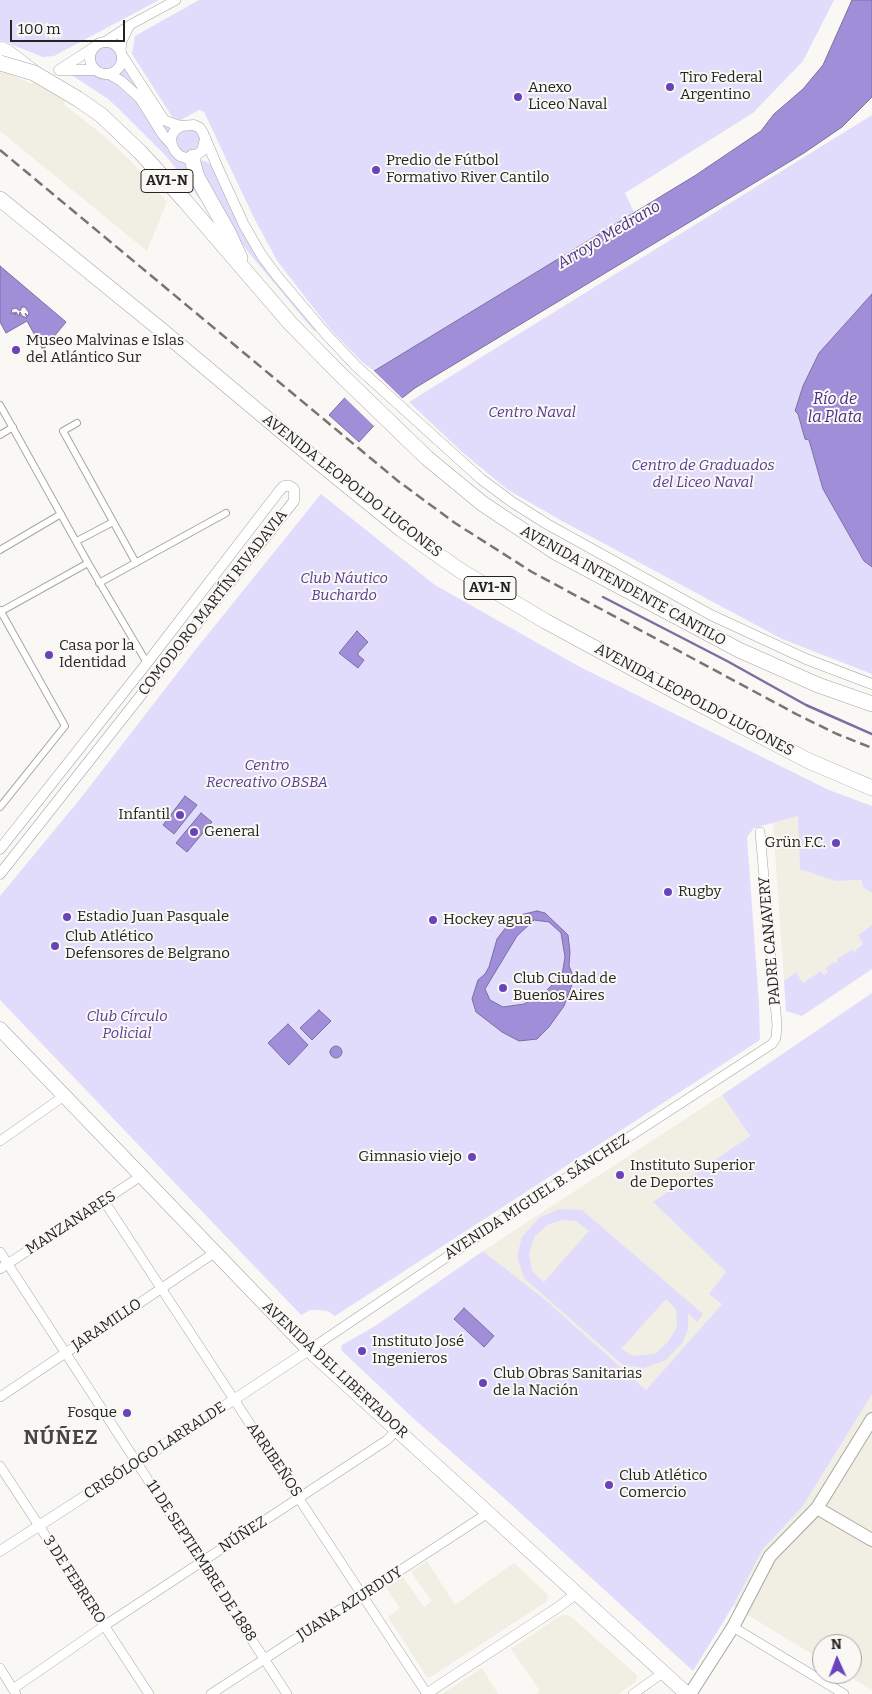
<!DOCTYPE html>
<meta charset="utf-8">
<style>
body{margin:0}
#map{position:relative;width:872px;height:1694px;overflow:hidden;background:#f9f8f5;font-family:Bitter,serif}
canvas{display:block}
.north{position:absolute;left:812px;top:1634px;width:50px;height:50px;box-sizing:border-box;background:#f9f8f5;border:1px solid #a4a3a1;border-radius:50%;rotate:358deg;font-size:14px;font-weight:700;line-height:20px;text-align:center;color:#242423}
.north::after{content:'';display:block;margin:auto;width:18px;height:22px;background:#6a42ba;clip-path:polygon(50% 0,100% 100%,50% 72%,0 100%)}
.scale{position:absolute;left:10px;top:20px;width:115px;height:22px;box-sizing:border-box;border:2px solid #242423;border-top:0;padding-left:6px;font-size:15px;line-height:18px;white-space:nowrap;color:#242423;-webkit-text-stroke:4px #f9f8f5;paint-order:stroke}
</style>
<div id="map">
<canvas width="872" height="1694"></canvas>
<div class="north">N</div>
<div class="scale">100 m</div>
</div>
<script>
const c = document.querySelector('canvas').getContext('2d');
c.lineJoin = 'round';
function fillPath(path, color) { c.fillStyle = color; c.fill(path, 'evenodd'); }
const poly = rows => new Path2D(rows.map(r => 'M' + r).join(''));
function stroke(path, color, width, dash) { c.strokeStyle = color; c.lineWidth = width; c.lineCap = dash ? 'butt' : 'round'; c.setLineDash(dash || []); c.stroke(path); }
function drawText(font, color, halo, rows, align = 'center') {
  c.font = font + ' Bitter,serif'; c.lineWidth = 4; c.setLineDash([]); c.textBaseline = 'middle'; c.strokeStyle = halo; c.fillStyle = color; for (const [text, x, y, turn = 0] of rows) {
    c.save(); c.translate(x, y); c.rotate((+turn || 0) * Math.PI / 180); c.textAlign = isNaN(turn) ? turn : align; if (halo) c.strokeText(text, 0, 0); c.fillText(text, 0, 0); c.restore();
  }
}
const built = poly([
 [0,68,31,84,36,80,65,94,64,105,103,135,131,161,167,202,147,251,0,131],
 [798,816,836,881,863,880,863,887,872,893,872,925,858,935,863,944,856,948,857,950,854,952,852,950,836,964,825,968,828,973,824,975,821,971,803,983,796,973,784,981,773,823],
 [722,1095,750,1136,654,1202,726,1272,722,1304,646,1390,548,1302,483,1251],
 [872,1394,872,1690,845,1674,852,1674,852,1644,822,1644,822,1660,733,1606,763,1549,803,1506],
 [427,1561,455,1605,514,1563,548,1595,547,1601,431,1677,427,1677,388,1617,400,1608,386,1588,403,1577,424,1607,432,1601,411,1572],
 [561,1615,569,1615,637,1675,636,1682,618,1694,537,1694,540,1691,511,1649],
 [482,1668,498,1694,442,1694]
]);
const green = poly([
 [0,0,159,0,54,56,43,57,0,40],
 [199,0,834,0,803,61,753,113,625,193,634,212,374,371,362,362,330,329,278,262,255,220,204,112,199,110,181,120,173,118,132,54,135,36],
 '92 58a13 13 0 1 1 26 0a13 13 0 1 1-26 0Z',
 [124,66,171,127,168,135,116,75],
 [70,74,101,76,116,81,128,90,143,109,170,153,188,162,207,208,166,156,120,110,108,99],
 [872,115,872,294,819,353,803,386,795,411,798,414,805,439,809,439,823,489,864,561,872,567,872,674,782,639,562,521,508,490,462,452,409,402],
 '176 141a12 12 0 1 1 24 0a12 12 0 1 1-24 0Z',
 [199,160,205,161,211,165,241,231,258,257,316,330,315,332,249,253,230,227,196,163],
 [321,494,435,585,580,667,829,790,872,806,872,893,863,887,862,880,836,881,800,869,798,816,754,828,747,837,759,1004,760,1040,335,1316,328,1311,317,1310,310,1310,301,1315,0,1000,0,896,80,799,196,649],
 [872,925,872,969,802,1016,786,1011,784,981,796,972,803,983,821,971,824,975,828,972,825,968,835,962,836,963,838,961,837,959,852,950,854,952,857,950,856,949,863,944,858,935],
 [872,993,872,1394,803,1506,763,1549,733,1606,693,1671,504,1498,413,1418,341,1350,342,1345,375,1326,483,1251,548,1302,646,1390,722,1304,709,1294,726,1272,653,1202,750,1136,722,1095],
 [559,1209,582,1210,703,1314,697,1322,688,1313,688,1328,683,1342,666,1360,644,1368,623,1365,524,1278,517,1256,522,1237,539,1218],
 [562,1220,576,1221,589,1231,544,1282,532,1271,529,1253,535,1236,547,1225],
 [666,1299,676,1309,677,1327,668,1342,655,1354,633,1356,621,1349]
]);
const water = poly([
 [852,0,872,0,872,97,842,127,804,153,415,388,392,406,359,442,329,415,362,379,374,371,696,175,761,131,774,114,803,89,823,65,852,0],
 [0,266,66,322,43,350,27,321,6,333,0,322,0,266],
 [22,307,25,307,29,313,28,316,25,313,27,318,22,316,20,312,19,316,16,312,15,315,14,312,11,314,12,309,16,308,20,311,22,307],
 [872,294,872,567,864,561,823,489,809,440,805,439,798,414,795,411,803,386,819,353,872,294],
 [357,631,368,642,358,653,358,655,364,660,358,668,339,653,357,631],
 [185,796,197,805,174,834,163,825,185,796],
 [201,813,212,822,187,852,176,843,201,813],
 [537,911,545,913,568,935,570,952,569,966,572,973,573,982,564,1006,549,1027,537,1039,519,1041,502,1032,476,1012,472,999,478,980,485,974,489,967,497,939,507,926,520,915,537,911],
 [534,920,549,922,561,933,565,957,562,975,545,992,524,1004,503,1007,490,1000,485,989,517,936,534,920],
 [319,1010,331,1021,312,1040,300,1028,319,1010],
 [288,1024,308,1045,289,1065,268,1043,288,1024],
 '330 1052a6 6 0 1 1 12 0a6 6 0 1 1-12 0Z',
 [464,1308,494,1336,484,1347,454,1319,464,1308]
]);
const pier = poly([
 [372,369,404,400,394,407,376,428,343,396,361,378]
]);
const stream = poly([
 [603,597,727,661,806,705,872,734]
]);
const pedestrian = poly([
 [0,405,88,563,147,663],
 [77,423,63,431,136,563],
 [0,435,13,427],
 [77,541,113,522],
 [0,550,61,514],
 [99,583,226,513],
 [0,610,65,726,0,807],
 [0,612,88,563]
]);
const minor = poly([
 [106,41,130,25,176,0],
 [121,50,122,41,129,27],
 [0,1141,64,1096],
 [104,1201,427,1694],
 [0,1252,287,1694],
 [0,1269,141,1176],
 [309,1350,509,1215,772,1044,776,1038,777,1025,760,832],
 [0,1397,214,1253],
 [0,1466,149,1694],
 [733,1627,844,1694],
 [0,1668,16,1694],
 [13,1689,104,1626,387,1440,397,1430],
 [211,1694,488,1513],
 [633,1694,664,1672]
]);
const tertiary = poly([
 '90 58a16 16 0 1 1 32 0a16 16 0 1 1-32 0Z',
 [123,57,164,120,171,123,181,126],
 [59,70,93,48],
 [60,70,95,70],
 [109,74,121,81,140,98,163,135,172,145],
 [205,139,202,151,193,157,186,158,180,156,175,151,172,145,171,137,175,130,181,126,194,125,200,128,203,133,217,166,244,225,262,256,277,276,325,333,356,366,481,479,512,502,547,524,711,615,806,659,872,684],
 [0,849,147,663,280,490,284,486,290,486,294,489,294,501,0,874],
 [0,1551,235,1399,309,1350],
 [426,1694,560,1606,577,1593]
]);
const secondary = poly([
 [817,1508,872,1540],
 [690,1694,733,1627,770,1556,817,1508,872,1419]
]);
const primary = poly([
 [0,1029,309,1350,687,1694]
]);
const motorway = poly([
 [0,49,7,52,33,72],
 [78,99,101,115,140,152,185,201,290,323,337,371,427,458,483,504,557,553,739,650,818,685,872,704],
 [193,157,193,163,197,177,229,234,240,258],
 [0,199,160,329,316,460,401,529,461,571,545,621,680,694,809,761,872,788]
]);
const rail = poly([
 [0,150,398,481,455,523,532,572,798,715,837,734,872,748]
]);
const motorwayBridge = poly([
 [0,63,34,73,78,99]
]);
const markers = [
 [670,87,5,"#6a42ba"],
 [518,97,5,"#6a42ba"],
 [376,170,5,"#6a42ba"],
 [16,350,5,"#6a42ba"],
 [49,655,5,"#6a42ba"],
 [180,815,5,"#6a42ba"],
 [194,832,5,"#6a42ba"],
 [836,843,5,"#6a42ba"],
 [668,892,5,"#6a42ba"],
 [67,917,5,"#6a42ba"],
 [433,920,5,"#6a42ba"],
 [55,946,5,"#6a42ba"],
 [503,988,5,"#6a42ba"],
 [472,1157,5,"#6a42ba"],
 [620,1175,5,"#6a42ba"],
 [362,1351,5,"#6a42ba"],
 [483,1383,5,"#6a42ba"],
 [127,1413,5,"#6a42ba"],
 [609,1485,5,"#6a42ba"]
];
const shields = [
 [167,181,52],
 [490,588,52]
];
const shieldNames = [
 ["AV1-N",167,181],
 ["AV1-N",490,588]
];
const poiNames = [
 ["Tiro Federal",680,78],
 ["Argentino",680,95],
 ["Anexo",528,88],
 ["Liceo Naval",528,105],
 ["Predio de Fútbol",386,161],
 ["Formativo River Cantilo",386,178],
 ["Museo Malvinas e Islas",26,341],
 ["del Atlántico Sur",26,358],
 ["Casa por la",59,646],
 ["Identidad",59,663],
 ["Infantil",170,815,"right"],
 ["General",204,832],
 ["Grün F.C.",826,843,"right"],
 ["Rugby",678,892],
 ["Estadio Juan Pasquale",77,917],
 ["Hockey agua",443,920],
 ["Club Atlético",65,937],
 ["Defensores de Belgrano",65,954],
 ["Club Ciudad de",513,979],
 ["Buenos Aires",513,996],
 ["Gimnasio viejo",462,1157,"right"],
 ["Instituto Superior",630,1166],
 ["de Deportes",630,1183],
 ["Instituto José",372,1342],
 ["Ingenieros",372,1359],
 ["Club Obras Sanitarias",493,1374],
 ["de la Nación",493,1391],
 ["Fosque",117,1413,"right"],
 ["Club Atlético",619,1476],
 ["Comercio",619,1493]
];
const parkNames = [
 ["Centro Naval",532,413],
 ["Centro de Graduados",703,466],
 ["del Liceo Naval",703,483],
 ["Club Náutico",344,579],
 ["Buchardo",344,596],
 ["Centro",267,766],
 ["Recreativo OBSBA",267,783],
 ["Club Círculo",127,1017],
 ["Policial",127,1034]
];
const streetNames = [
 ["AVENIDA LEOPOLDO LUGONES",352,486,38],
 ["AVENIDA INTENDENTE CANTILO",623,586,29],
 ["COMODORO MARTÍN RIVADAVIA",213,603,-52],
 ["AVENIDA LEOPOLDO LUGONES",694,700,28],
 ["PADRE CANAVERY",770,941,-95],
 ["AVENIDA MIGUEL B. SÁNCHEZ",537,1197,-33],
 ["MANZANARES",71,1223,-33],
 ["JARAMILLO",107,1325,-34],
 ["AVENIDA DEL LIBERTADOR",335,1370,43],
 ["CRISÓLOGO LARRALDE",155,1451,-33],
 ["ARRIBEÑOS",274,1460,56],
 ["NÚÑEZ",243,1535,-33],
 ["11 DE SEPTIEMBRE DE 1888",201,1561,57],
 ["3 DE FEBRERO",74,1580,57],
 ["JUANA AZURDUY",350,1604,-33]
];
const waterNames = [
 ["Arroyo Medrano",609,235,-31],
 ["Río de",835,400],
 ["la Plata",835,418]
];
const districtNames = [
 ["NÚÑEZ",61,1438]
];
fillPath(built, '#f1eee3');
fillPath(green, '#e2dcfc');
fillPath(water, '#a08fd8');
stroke(water, '#7b6fa2', 1);
fillPath(pier, '#f9f8f5');
stroke(stream, '#7b6fa2', 2.5);
stroke(pedestrian, '#a7a6a3', 8);
stroke(minor, '#a7a6a3', 10);
stroke(tertiary, '#a7a6a3', 11);
stroke(secondary, '#a7a6a3', 14);
stroke(primary, '#a7a6a3', 15);
stroke(motorway, '#a7a6a3', 16);
stroke(pedestrian, '#fff', 6);
stroke(minor, '#fff', 9);
stroke(tertiary, '#fff', 10);
stroke(secondary, '#fff', 12);
stroke(primary, '#fff', 14);
stroke(motorway, '#fff', 15);
stroke(rail, '#757573', 2.5, [10, 5]);
stroke(motorwayBridge, '#a7a6a3', 16, []);
stroke(motorwayBridge, '#fff', 15);
for (const [x, y, r, color] of markers) { const dot = new Path2D(); dot.arc(x, y, r, 0, 2 * Math.PI); c.fillStyle = color; c.fill(dot); stroke(dot, '#f9f8f5', 2); }
for (const [x, y, w] of shields) { const box = new Path2D(); box.roundRect(x - w / 2, y - 11.5, w, 23, 4); c.fillStyle = '#f9f8f5'; c.fill(box); stroke(box, '#242423', 1); }
drawText('bold 14px', '#242423', null, shieldNames);
drawText('15px', '#242423', '#f9f8f5', poiNames, 'left');
drawText('italic 15px', '#583d93', '#f9f8f5', parkNames);
drawText('15px', '#242423', '#f9f8f5', streetNames);
drawText('italic 16px', '#4a2e83', '#f9f8f5', waterNames);
c.letterSpacing = '1px';
drawText('bold 20px', '#474644', '#f9f8f5', districtNames);
c.letterSpacing = '0px';
</script>
